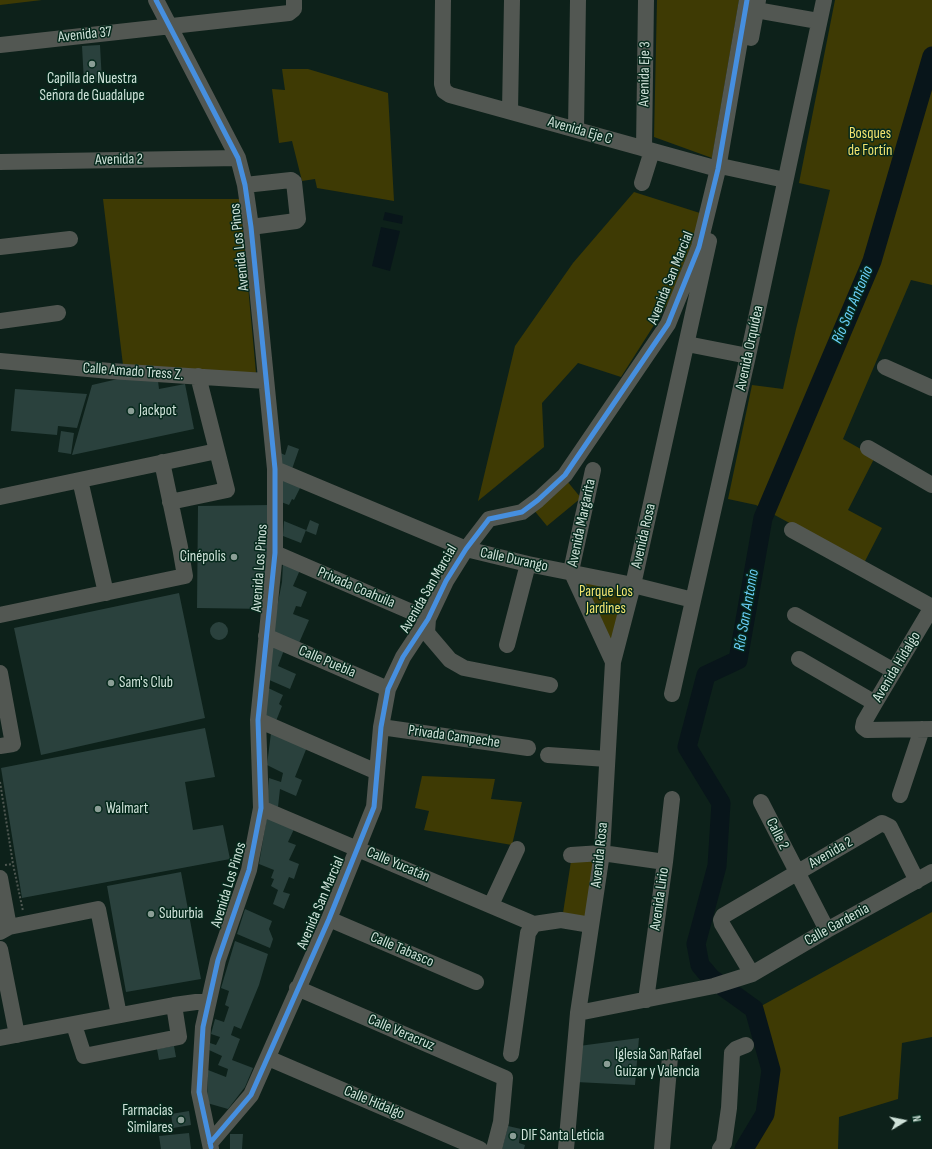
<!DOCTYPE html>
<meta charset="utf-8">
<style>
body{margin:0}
#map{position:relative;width:932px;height:1149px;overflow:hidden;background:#0d211a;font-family:"Sofia Sans Condensed",sans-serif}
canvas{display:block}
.north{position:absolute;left:884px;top:1101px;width:40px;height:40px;-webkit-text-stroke:3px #05291c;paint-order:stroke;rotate:80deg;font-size:11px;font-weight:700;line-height:16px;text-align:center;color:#cfe2d9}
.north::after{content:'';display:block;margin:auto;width:14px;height:18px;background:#cfe2d9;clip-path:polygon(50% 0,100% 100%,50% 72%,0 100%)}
</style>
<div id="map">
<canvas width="932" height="1149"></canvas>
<div class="north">N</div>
</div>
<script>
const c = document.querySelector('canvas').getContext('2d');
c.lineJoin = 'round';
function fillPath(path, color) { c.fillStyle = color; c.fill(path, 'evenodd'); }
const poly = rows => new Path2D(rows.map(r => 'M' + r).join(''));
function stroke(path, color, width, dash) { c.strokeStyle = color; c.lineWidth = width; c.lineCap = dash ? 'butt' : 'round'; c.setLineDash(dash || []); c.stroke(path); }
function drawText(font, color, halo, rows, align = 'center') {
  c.font = font + ' "Sofia Sans Condensed",sans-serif'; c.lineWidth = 3; c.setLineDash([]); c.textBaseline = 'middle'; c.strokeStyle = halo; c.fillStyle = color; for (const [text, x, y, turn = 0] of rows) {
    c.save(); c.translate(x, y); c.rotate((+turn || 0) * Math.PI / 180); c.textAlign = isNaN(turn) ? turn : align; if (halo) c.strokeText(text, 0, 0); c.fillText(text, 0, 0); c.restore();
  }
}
const green = poly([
 [0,0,42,0,0,5],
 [657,0,739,0,712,158,654,137],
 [835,0,932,0,932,285,911,280,843,439,875,457,848,510,882,528,864,563,756,505,728,499,752,385,783,389,796,329,830,190,799,183],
 [282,69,308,69,388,93,394,201,317,188,315,179,302,181,292,141,279,143,272,89,285,90],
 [634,192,703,214,670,300,621,377,578,363,542,403,544,447,478,501,515,346,573,263],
 [103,199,240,199,256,373,123,365],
 [567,481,581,498,547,526,533,509],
 [581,581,624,589,612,645],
 [422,776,495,779,491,799,522,802,512,845,424,830,429,811,415,808],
 [595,860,587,917,563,913,571,861],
 [932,912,932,1037,902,1043,898,1099,839,1117,838,1149,736,1149,760,1113,763,1071,750,1009,763,1005]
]);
const water = poly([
 [385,212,403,216,402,224,383,220],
 [381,227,400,231,390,271,372,266]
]);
const river = poly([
 [744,1149,765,1114,771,1070,754,1009,711,978,700,965,696,944,717,866,721,803,687,747,706,675,738,660,763,518,872,261,932,56]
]);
const building = poly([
 [100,45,102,82,84,83,82,46],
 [122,378,158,381,159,389,185,384,194,429,72,455,92,385],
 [15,389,87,394,77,428,58,426,57,435,11,431],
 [61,431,74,433,71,454,58,452],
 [288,445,299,449,292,469,280,464,278,452,285,455],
 [281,477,301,486,294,500,292,499,289,505,281,502],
 [271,505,268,609,197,608,198,506],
 [310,520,319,524,316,535,306,531],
 [284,521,306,530,301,543,283,536],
 [283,563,300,570,293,586,307,592,301,607,296,606,293,614,309,620,299,643,272,633,282,582],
 [179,593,205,718,41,755,14,628],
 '210 631a9 9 0 1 1 18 0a9 9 0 1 1-18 0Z',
 [269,644,284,650,278,666,296,674,290,689,267,679],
 [266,687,283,695,279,704,282,706,276,721,265,716],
 [205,728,215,777,185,782,193,830,223,825,230,859,22,898,1,768],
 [271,733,307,747,295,777,302,780,296,796,280,789,278,807,267,803,269,778,281,782,283,773,267,765],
 [267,816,295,827,288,842,296,845,289,860,299,864,294,879,289,877,283,892,290,894,284,909,273,904,278,890,271,886,274,879,271,878,274,870,259,864],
 [181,872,201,979,126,992,107,886],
 [245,909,272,921,269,929,273,939,270,948,237,934],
 [235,941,268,954,259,985,241,1029,234,1026,231,1035,240,1039,232,1060,253,1068,245,1087,228,1109,207,1103,208,1070,226,1077,228,1069,218,1065,222,1056,209,1050,210,1043,216,1045,220,1037,211,1034,215,1019,224,1022,229,1007,225,1005,229,991,221,988],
 [639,1038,635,1085,576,1082,579,1046],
 [174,1046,176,1057,159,1060,157,1049],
 [189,1111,191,1125,173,1128,171,1114],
 [508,1126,521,1129,519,1143,525,1145,524,1149,502,1149],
 [189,1133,191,1149,161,1149,159,1136],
 [230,1134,243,1134,242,1149,230,1149]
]);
const path = poly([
 [0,782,13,864,23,911],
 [5,865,13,864]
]);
const minor = poly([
 [156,0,238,158,245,185,251,227,275,469,275,553,258,720,261,808,249,870,218,960,203,1027,199,1092,211,1149],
 [443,0,442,84,444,91,450,95,718,169],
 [756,10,818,21],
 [751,38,758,0],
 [0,45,289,13,294,9,294,0],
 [510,111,512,0],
 [576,129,578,0],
 [644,149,646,0],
 [0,162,238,158],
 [725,167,785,180],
 [642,183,652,151],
 [245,185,291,180,294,182,298,219,296,221,251,227],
 [0,247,70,239],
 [0,321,58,313],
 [687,344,748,356],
 [0,361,110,371,266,381],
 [885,367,932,388],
 [868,448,932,485],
 [275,469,466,549,528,564,633,585,693,600],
 [593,470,571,571,613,662],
 [80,480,106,593],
 [0,497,217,451],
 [170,502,227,490,198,376],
 [792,530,932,607,875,703,864,722,863,727,867,730,932,729],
 [275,553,428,619,427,633,450,660,464,668,550,685],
 [0,615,185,576,180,547,162,462],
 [795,615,894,671],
 [266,636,388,689],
 [507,645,528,564],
 [799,659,875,703],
 [0,673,13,744,0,746],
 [672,694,748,356,824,0],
 [258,720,377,772],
 [381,727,528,748],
 [548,755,607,759],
 [900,795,922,729],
 [761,802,827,930],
 [261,808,534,924],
 [571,855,602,853,665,862],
 [0,878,9,927],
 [491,905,517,849],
 [329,919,476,982],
 [534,924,561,920,591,925],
 [0,932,9,927,98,909,119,1015],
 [0,949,17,1035],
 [752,974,722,924,721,920,723,916,882,823,890,827,917,881],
 [297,988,505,1078,501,1122,494,1149],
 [646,1000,665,862,672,799],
 [578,1013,714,986,752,974,827,930,932,872],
 [74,1025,84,1056,179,1037,174,1005],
 [0,1038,174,1005,196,1002,208,1002],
 [511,1054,528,933,534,924],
 [268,1058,480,1149],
 [210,1143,251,1095,329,919,374,807,381,727,388,689,403,657,428,619,446,581,466,549,489,519,522,512,538,500,565,475,668,324,699,247,718,169,747,0],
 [566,1149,578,1013,602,853,613,662,633,585,709,241],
 [662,1149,670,1057],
 [720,1149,724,1143,729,1108,732,1053,736,1049,746,1045]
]);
const cycleway = poly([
 [156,0,238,158,245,185,251,227,275,469,275,553,258,720,261,808,249,870,218,960,203,1027,199,1092,211,1147],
 [210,1143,251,1095,329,919,374,807,381,727,388,689,403,657,428,619,446,581,466,549,489,519,522,512,538,500,565,475,668,324,699,247,718,169,747,0]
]);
const markers = [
 [92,64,4,"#8b9e96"],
 [131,411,4,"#8b9e96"],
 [234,557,4,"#8b9e96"],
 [111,683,4,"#8b9e96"],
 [98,809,4,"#8b9e96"],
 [151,914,4,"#8b9e96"],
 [607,1064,4,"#8b9e96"],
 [181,1120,4,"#8b9e96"],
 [513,1136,4,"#8b9e96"]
];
const streetNames = [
 ["Avenida 37",85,35,-6],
 ["Avenida Eje 3",645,74,-89],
 ["Avenida Eje C",580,131,16],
 ["Avenida 2",119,160,-1],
 ["Avenida Los Pinos",240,247,-96],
 ["Avenida San Marcial",671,278,-68],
 ["Avenida Orquídea",750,348,-78],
 ["Calle Amado Tress Z.",133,372,4],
 ["Avenida Margarita",582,523,-78],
 ["Avenida Rosa",644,536,-77],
 ["Calle Durango",514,560,12],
 ["Avenida Los Pinos",260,568,-86],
 ["Privada Coahuila",356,588,23],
 ["Avenida San Marcial",429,589,-60],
 ["Calle Puebla",327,662,23],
 ["Avenida Hidalgo",897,667,-59],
 ["Privada Campeche",454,737,8],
 ["Calle 2",777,834,63],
 ["Avenida 2",831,853,-30],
 ["Avenida Rosa",600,855,-84],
 ["Calle Yucatán",398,865,23],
 ["Avenida Los Pinos",229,885,-73],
 ["Avenida Lirio",660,899,-82],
 ["Avenida San Marcial",321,903,-67],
 ["Calle Gardenia",837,925,-29],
 ["Calle Tabasco",402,950,23],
 ["Calle Veracruz",401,1033,23],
 ["Calle Hidalgo",374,1103,23]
];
const poiNames = [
 ["Capilla de Nuestra",92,79,"center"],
 ["Señora de Guadalupe",92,96,"center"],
 ["Jackpot",139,411],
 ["Cinépolis",226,557,"right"],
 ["Sam's Club",119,683],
 ["Walmart",106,809],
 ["Suburbia",159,914],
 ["Iglesia San Rafael",615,1055],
 ["Guizar y Valencia",615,1072],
 ["Farmacias",173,1111,"right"],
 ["Similares",173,1128,"right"],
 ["DIF Santa Leticia",521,1136]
];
const parkNames = [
 ["Bosques",870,134],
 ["de Fortín",870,151],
 ["Parque Los",606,592],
 ["Jardines",606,609]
];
const waterNames = [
 ["Río San Antonio",853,305,-67],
 ["Río San Antonio",747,610,-80]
];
fillPath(green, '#3e3a04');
fillPath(water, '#08151a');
stroke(river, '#08151a', 19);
fillPath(building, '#2a413d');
stroke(path, '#4e5751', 2, [2, 2]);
stroke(minor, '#525752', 16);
stroke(cycleway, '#468fdf', 5);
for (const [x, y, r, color] of markers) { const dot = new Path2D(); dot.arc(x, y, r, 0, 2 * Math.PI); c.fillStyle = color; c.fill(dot); stroke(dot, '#05291c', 1.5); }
drawText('15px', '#cfe2d9', '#05291c', streetNames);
drawText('15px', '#cfe2d9', '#05291c', poiNames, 'left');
drawText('15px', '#f3e46f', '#05291c', parkNames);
drawText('italic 16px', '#6bcffa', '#05291c', waterNames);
</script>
